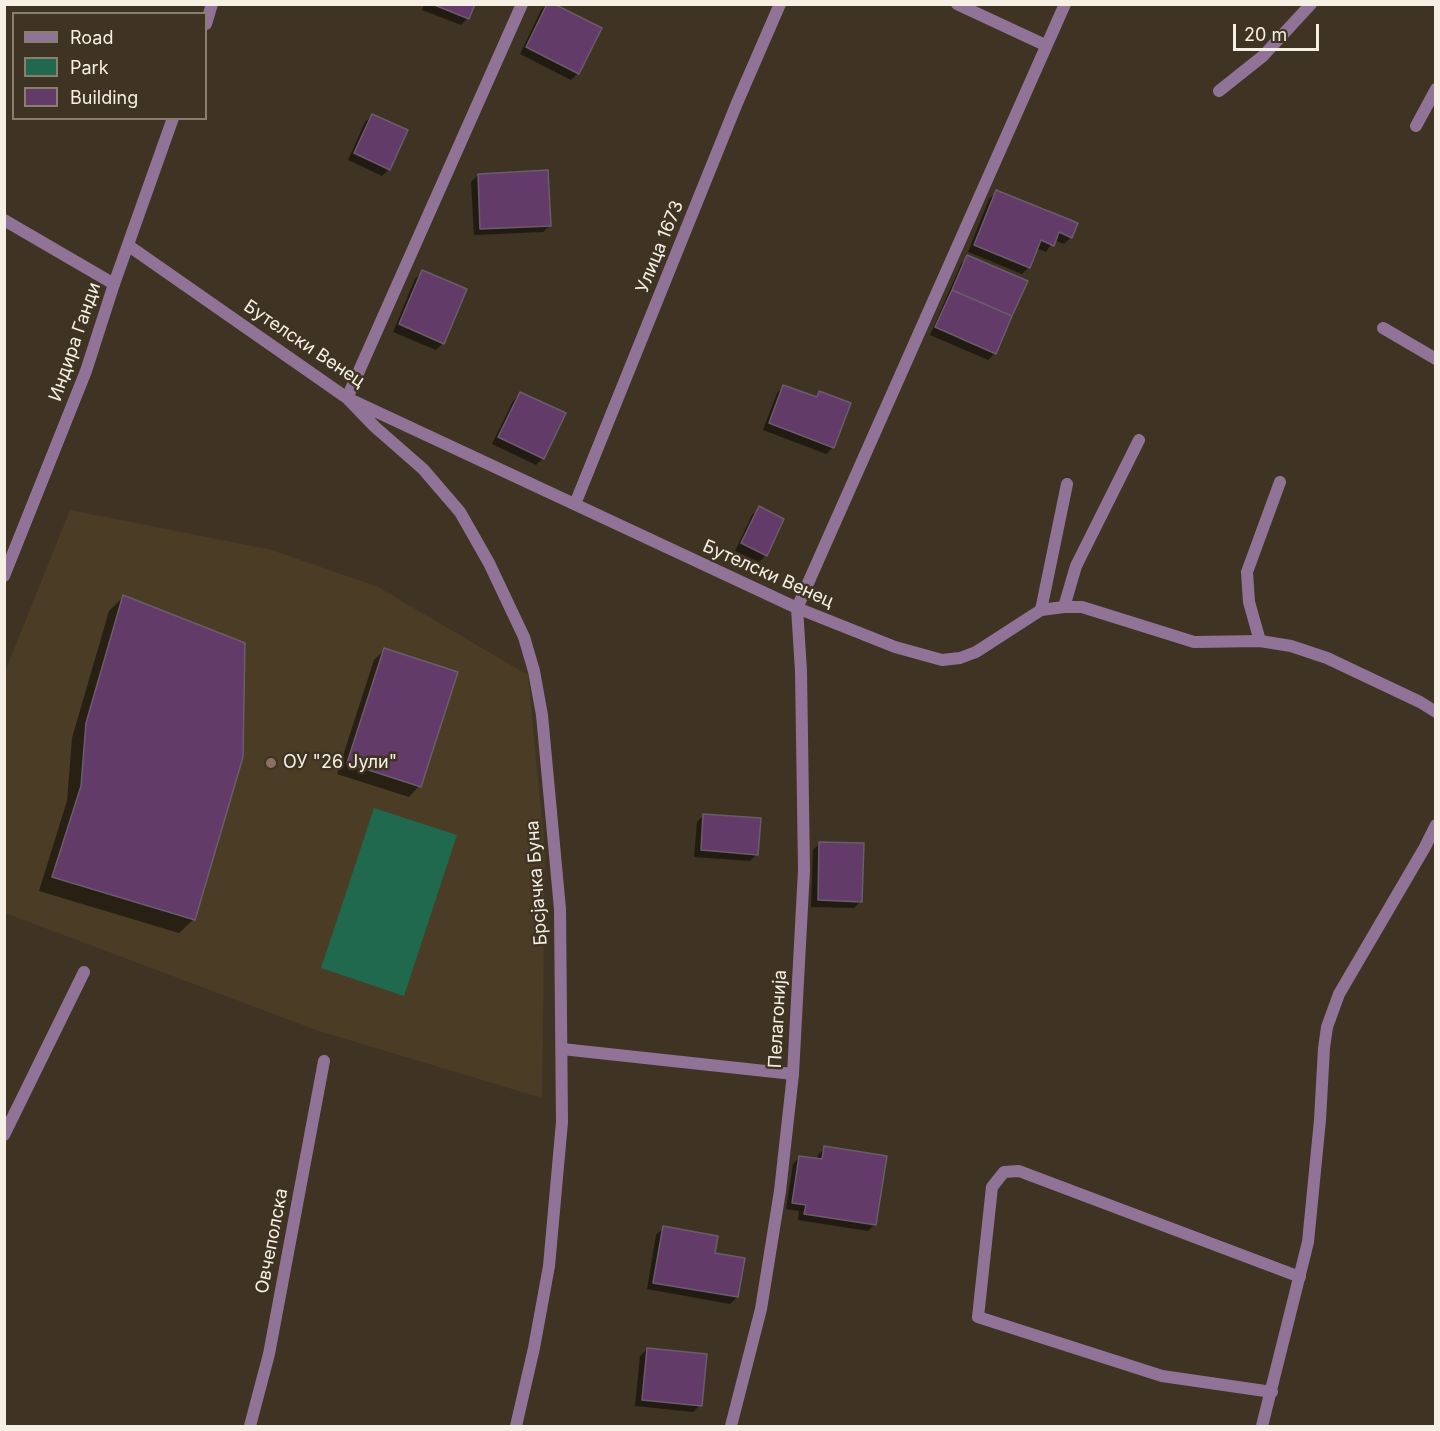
<!DOCTYPE html>
<meta charset="utf-8">
<style>
body{margin:0}
#map{position:relative;width:1440px;height:1431px;overflow:hidden;background:#3f3423;font-family:Inter,sans-serif}
canvas{display:block}
.frame{position:absolute;inset:0;border:6px solid #f6efe4;pointer-events:none}
.legend{position:absolute;left:12px;top:12px;width:195px;height:108px;box-sizing:border-box;background:#3f3423;border:2px solid #887f70;margin:0;padding:8px 10px;list-style:none;font-size:18px;color:#f6efe4}
.legend li{display:flex;align-items:center;gap:12px;height:30px}
.legend b{width:30px;border:2px solid #887f70}
.scale{position:absolute;left:1233px;top:24px;width:86px;height:27px;box-sizing:border-box;border:3px solid #f6efe4;border-top:0;padding-left:8px;font-size:18px;line-height:21px;white-space:nowrap;color:#f6efe4;-webkit-text-stroke:4px #3f3423;paint-order:stroke}
</style>
<div id="map">
<canvas width="1440" height="1431"></canvas>
<div class="frame"></div>
<ul class="legend">
<li><b style="height:8px;background:#927398"></b>Road</li>
<li><b style="height:16px;background:#20694e"></b>Park</li>
<li><b style="height:16px;background:#633b68"></b>Building</li>
</ul>
<div class="scale">20 m</div>
</div>
<script>
const c = document.querySelector('canvas').getContext('2d');
c.lineJoin = 'round';
function fillPath(path, color) { c.fillStyle = color; c.fill(path, 'evenodd'); }
const poly = rows => new Path2D(rows.map(r => 'M' + r).join(''));
function stroke(path, color, width, dash) { c.strokeStyle = color; c.lineWidth = width; c.lineCap = dash ? 'butt' : 'round'; c.setLineDash(dash || []); c.stroke(path); }
function drawText(font, color, halo, rows, align = 'center') {
  c.font = font + ' Inter,sans-serif'; c.lineWidth = 5; c.setLineDash([]); c.textBaseline = 'middle'; c.strokeStyle = halo; c.fillStyle = color; for (const [text, x, y, turn = 0] of rows) {
    c.save(); c.translate(x, y); c.rotate((+turn || 0) * Math.PI / 180); c.textAlign = isNaN(turn) ? turn : align; if (halo) c.strokeText(text, 0, 0); c.fillText(text, 0, 0); c.restore();
  }
}
const built = poly([
 [70,510,272,550,378,587,528,675,545,851,542,1098,319,1031,5,913,4,674]
]);
const green = poly([
 [374,808,457,835,404,996,321,968]
]);
const shadow = poly([
 [424,4,474,4,468,18,461,25,422,10],
 [547,4,578,73,571,80,520,54,541,10],
 [372,116,389,169,382,176,348,160,365,122],
 [478,175,550,225,543,232,474,235,471,182],
 [996,192,1071,237,1064,244,1054,240,1046,252,1036,248,1029,267,1022,274,968,252,989,199],
 [968,257,995,353,988,360,930,335,961,264],
 [422,272,443,343,436,350,393,332,415,279],
 [784,386,815,398,820,393,833,447,826,454,763,430,777,393],
 [520,394,543,458,536,465,492,444,513,401],
 [759,508,766,555,759,562,735,551,752,515],
 [123,597,194,919,179,933,39,891,67,801,72,738,109,611],
 [385,649,419,786,409,797,337,774,374,660],
 [704,815,757,854,750,861,694,857,697,822],
 [820,843,861,901,854,908,811,907,813,850],
 [825,1148,875,1224,868,1231,798,1220,799,1211,786,1209,793,1164,800,1157,817,1160,818,1155],
 [663,1228,713,1254,737,1297,730,1304,647,1289,656,1235],
 [647,1349,700,1405,693,1412,635,1406,640,1356]
]);
const building = poly([
 [432,4,475,4,469,19,432,4],
 [547,4,554,4,602,28,579,74,526,47,547,4],
 [372,114,408,130,390,170,354,153,372,114],
 [548,170,551,226,480,229,478,174,548,170],
 [996,190,1078,223,1072,238,1059,232,1054,246,1041,240,1030,268,974,245,996,190],
 [967,255,1028,281,1012,316,952,290,967,255],
 [422,270,467,289,444,344,399,324,422,270],
 [952,290,1012,316,996,354,935,327,952,290],
 [783,385,817,397,819,391,851,403,834,448,769,423,783,385],
 [520,392,566,413,544,459,498,437,520,392],
 [759,506,784,519,767,556,741,543,759,506],
 [123,595,245,643,243,757,195,920,52,877,81,786,86,723,123,595],
 [384,648,458,672,421,787,347,763,384,648],
 [703,814,761,818,758,855,701,850,703,814],
 [819,842,864,843,862,902,818,900,819,842],
 [824,1146,887,1156,876,1225,804,1214,806,1205,792,1203,799,1156,822,1159,824,1146],
 [663,1226,718,1236,715,1253,745,1258,738,1297,653,1283,663,1226],
 [647,1348,707,1354,702,1406,642,1400,647,1348]
]);
const service = poly([
 [1219,91,1263,56,1311,4],
 [1383,328,1436,359],
 [1064,607,1076,566,1139,440],
 [1041,610,1067,484],
 [1260,641,1249,602,1247,572,1280,482],
 [562,1049,793,1074],
 [1272,1392,1162,1376,978,1317,992,1187,1004,1172,1019,1171,1300,1277]
]);
const minor = poly([
 [957,4,1045,45],
 [1416,126,1436,89],
 [4,220,114,284],
 [129,246,347,398,797,608,895,647,942,660,960,658,976,652,1041,610,1064,607,1082,607,1194,642,1260,641,1291,646,1327,658,1420,702,1436,712],
 [575,504,737,103,780,4],
 [4,1135,84,972],
 [250,1426,269,1354,324,1061],
 [516,1426,534,1348,549,1266,562,1122,560,909,542,715,534,671,524,637,489,563,460,512,423,469,375,427,347,398,522,4],
 [731,1426,761,1309,780,1191,793,1074,804,870,801,671,797,608,1065,4],
 [1262,1426,1308,1242,1320,1120,1324,1048,1327,1027,1339,994,1425,847,1436,825]
]);
const tertiary = poly([
 [206,24,212,4],
 [4,576,86,371,114,284,173,118]
]);
const markers = [
 [271,763,6,"#8d6e63"]
];
const streetNames = [
 ["Улица 1673",660,247,-68],
 ["Индира Ганди",75,342,-71],
 ["Бутелски Венец",304,344,34],
 ["Бутелски Венец",768,574,24],
 ["Брсјачка Буна",537,883,-94],
 ["Пелагонија",778,1019,-87],
 ["Овчеполска",272,1241,-79]
];
const poiNames = [
 ["ОУ \"26 Јули\"",283,763]
];
fillPath(built, '#4a3c25');
fillPath(green, '#20694e');
fillPath(shadow, '#0007');
fillPath(building, '#633b68');
stroke(building, '#6b5c6d', 1.5);
stroke(service, '#927398', 12);
stroke(minor, '#927398', 12);
stroke(tertiary, '#927398', 12);
for (const [x, y, r, color] of markers) { const dot = new Path2D(); dot.arc(x, y, r, 0, 2 * Math.PI); c.fillStyle = color; c.fill(dot); stroke(dot, '#3f3423', 2); }
drawText('18px', '#f6efe4', '#3f3423', streetNames);
drawText('18px', '#f6efe4', '#3f3423', poiNames, 'left');
</script>
